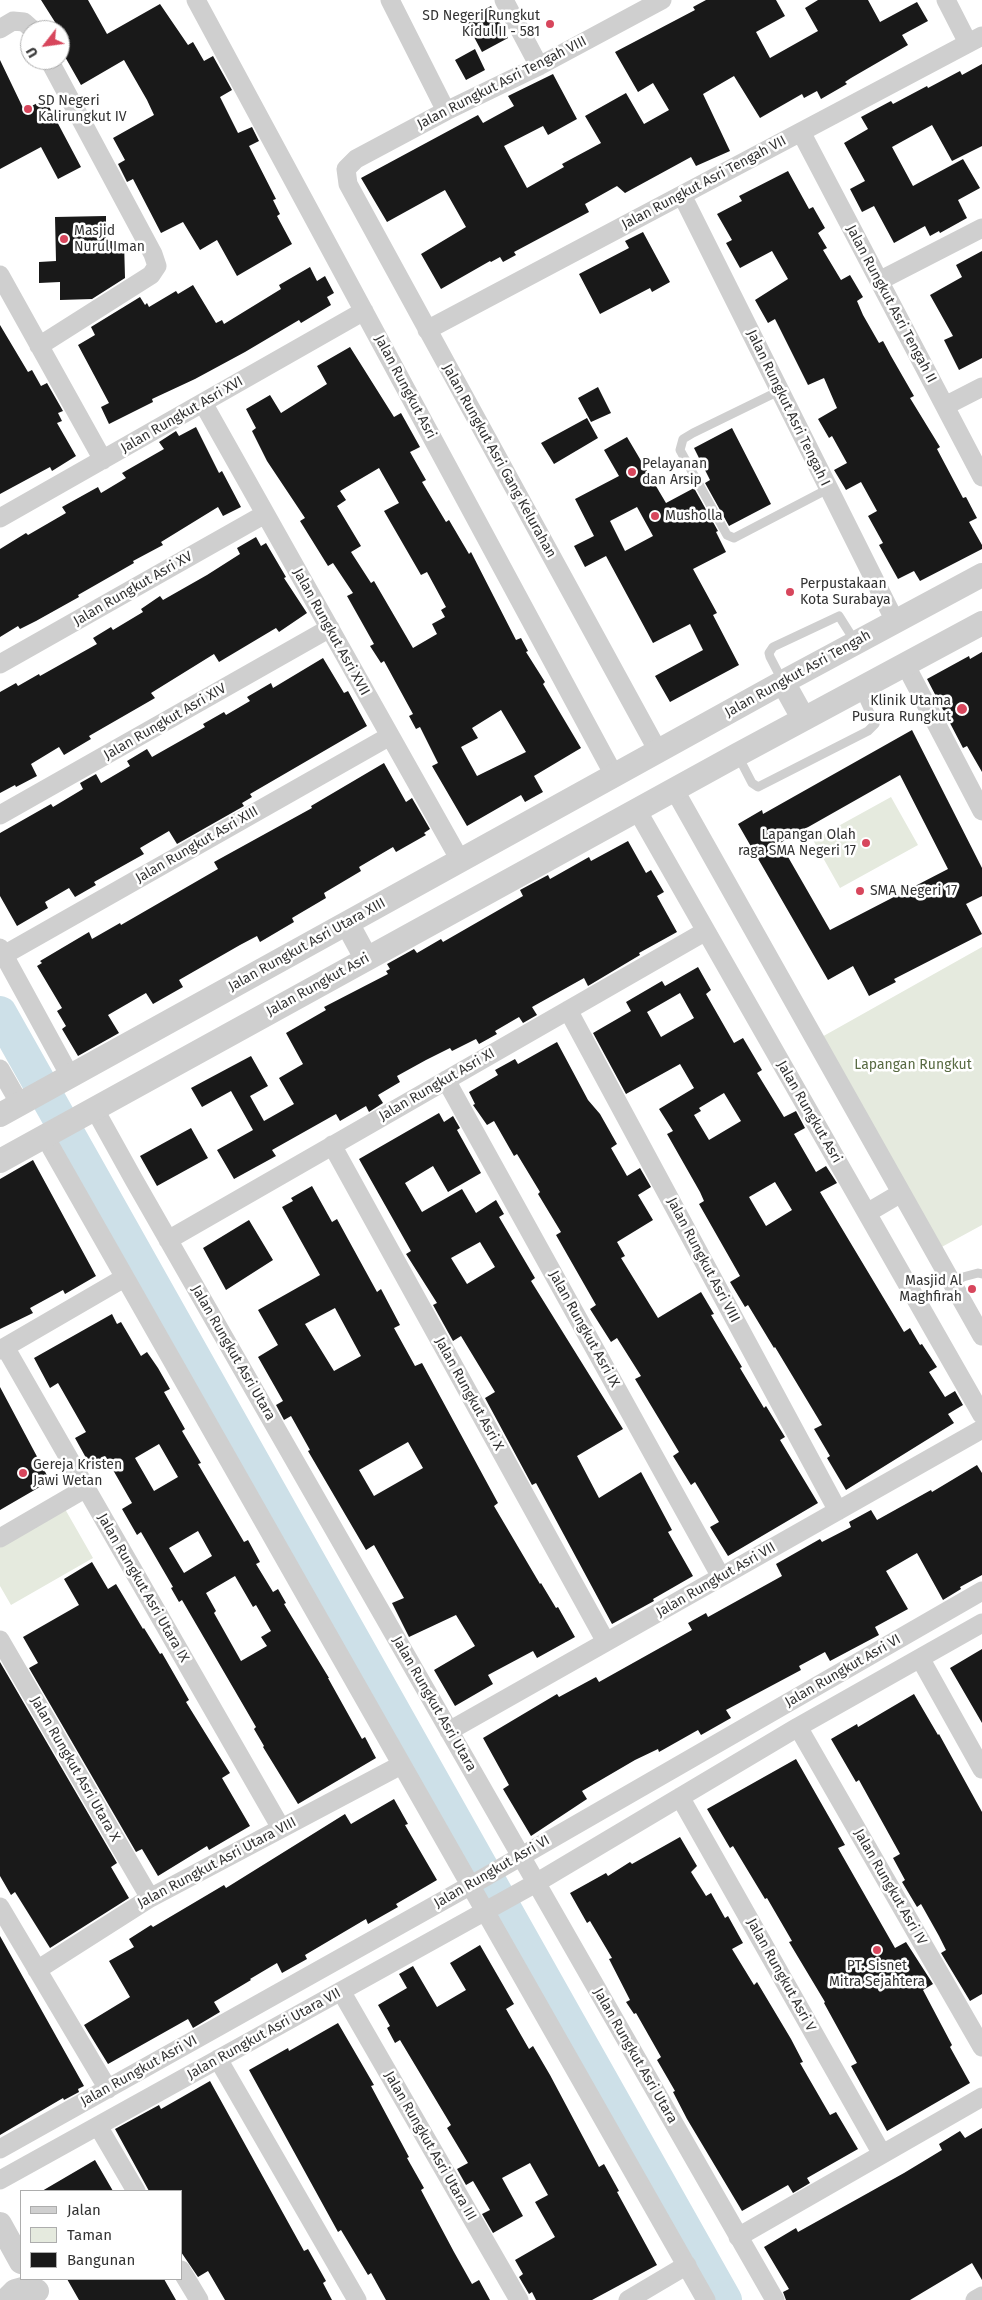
<!DOCTYPE html>
<style>
body{margin:0}
#map{position:relative;width:982px;height:2300px;overflow:hidden;background:#fff;font-family:"Fira Sans",sans-serif}
canvas{display:block}
.legend{position:absolute;left:20px;top:2190px;width:162px;height:90px;box-sizing:border-box;background:#fff;border:1px solid #adadad;margin:0;padding:6px 9px;list-style:none;font-size:15px;color:#323232}
.legend li{display:flex;align-items:center;gap:10px;height:25px}
.legend b{width:25px;border:1px solid #adadad}
.north{position:absolute;left:20px;top:20px;width:50px;height:50px;box-sizing:border-box;background:#fff;border:1px solid #adadad;border-radius:50%;rotate:240deg;font-size:14px;font-weight:700;line-height:20px;text-align:center;color:#323232}
.north::after{content:'';display:block;margin:auto;width:18px;height:22px;background:#d7465c;clip-path:polygon(50% 0,100% 100%,50% 72%,0 100%)}
</style>
<div id="map">
<canvas width="982" height="2300"></canvas>
<ul class="legend">
<li><b style="height:6px;background:#cfcfcf"></b>Jalan</li>
<li><b style="height:14px;background:#e5eade"></b>Taman</li>
<li><b style="height:14px;background:#191919"></b>Bangunan</li>
</ul>
<div class="north">U</div>
</div>
<script>
const c = document.querySelector('canvas').getContext('2d');
c.lineJoin = 'round';
function fillPath(path, color) { c.fillStyle = color; c.fill(path, 'evenodd'); }
const poly = rows => new Path2D(rows.map(r => 'M' + r).join(''));
function stroke(path, color, width, dash) { c.strokeStyle = color; c.lineWidth = width; c.lineCap = dash ? 'butt' : 'round'; c.setLineDash(dash || []); c.stroke(path); }
function drawText(font, color, halo, rows, align = 'center') {
  c.font = font + ' "Fira Sans",sans-serif'; c.lineWidth = 5; c.setLineDash([]); c.textBaseline = 'middle'; c.strokeStyle = halo; c.fillStyle = color; for (const [text, x, y, turn = 0] of rows) {
    c.save(); c.translate(x, y); c.rotate((+turn || 0) * Math.PI / 180); c.textAlign = isNaN(turn) ? turn : align; if (halo) c.strokeText(text, 0, 0); c.fillText(text, 0, 0); c.restore();
  }
}
const green = poly([
 [891,797,918,845,840,888,813,840],
 [982,947,982,1225,938,1249,820,1038],
 [65,1509,93,1558,11,1605,0,1586,0,1547]
]);
const river = poly([
 [0,1013,725,2300]
]);
const building = poly([
 [41,0,88,0,107,34,160,4,188,45,193,42,204,61,213,56,232,90,220,97,238,133,252,127,259,141,249,146,276,199,273,200,280,214,277,216,292,244,237,276,217,240,200,250,183,222,161,233,133,179,127,182,118,164,125,160,113,138,154,115,147,100,124,60,81,85,60,48,60,30],
 [706,0,776,0,785,16,756,32,770,58,818,31,805,8,818,0,868,0,880,22,917,2,928,21,902,35,908,45,851,78,845,82,847,84,821,99,817,91,804,98,802,94,760,118,734,76,703,94,730,151,696,166,691,157,625,193,617,186,585,204,589,212,514,252,516,255,503,262,500,257,491,262,490,261,441,289,421,254,466,227,445,190,387,222,361,178,478,115,483,123,514,106,508,96,553,74,577,119,548,135,543,126,504,146,527,188,564,167,562,164,601,143,585,116,626,93,644,124,669,110,653,83,638,92,615,52,695,10,693,7],
 [491,6,508,38,482,52,465,20],
 [475,49,485,70,466,80,455,60],
 [0,60,24,110,45,99,81,167,58,179,41,147,0,169],
 [982,64,982,146,952,161,932,125,892,147,913,186,963,159,980,188,958,200,967,218,940,233,939,231,930,236,925,226,894,243,874,206,862,212,850,189,865,181,844,143,868,129,861,117,891,101,893,104,927,86,928,88,960,71,962,75],
 [788,171,809,209,813,207,825,228,818,233,827,248,823,250,841,280,850,275,863,297,857,301,863,315,879,343,883,341,891,356,914,396,910,398,940,447,937,449,963,498,966,497,977,518,969,522,982,545,982,549,920,581,914,571,898,579,879,545,883,543,868,516,877,511,861,482,846,490,834,470,847,463,832,436,829,438,818,419,837,408,824,378,808,385,775,319,768,323,755,300,788,279,772,251,740,268,726,243,732,240,717,214,742,201,739,196],
 [106,216,106,241,124,241,125,278,92,299,60,300,60,282,39,283,39,262,56,261,55,217],
 [643,232,670,282,652,292,650,288,600,314,579,274,629,248,625,241],
 [982,251,982,358,959,370,944,340,953,336,930,295,962,277,956,265],
 [310,267,317,281,325,276,334,293,327,297,331,305,301,323,299,320,245,352,195,379,152,399,153,402,109,424,101,407,109,403,78,345,95,335,91,327,140,297,145,305,147,303,149,307,176,291,178,294,193,285,216,323,222,320,224,324,281,289,279,285],
 [0,325,28,372,32,370,41,386,47,383,63,411,58,413,62,421,57,423,76,456,52,471,50,467,0,494],
 [350,347,394,417,401,413,420,447,410,452,426,480,422,482,446,522,449,520,469,554,471,552,516,640,521,638,528,651,526,652,545,682,543,684,581,748,534,776,543,792,525,802,521,795,467,826,432,766,438,763,420,727,416,729,409,716,413,714,384,661,381,663,370,646,374,644,347,596,353,593,333,563,328,566,300,521,305,518,267,461,252,431,256,428,246,409,270,395,281,413,327,384,317,366],
 [379,468,399,503,384,511,421,575,427,572,446,607,441,610,445,617,432,624,437,634,413,648,374,581,371,583,351,552,361,546,337,506,346,500,340,491],
 [501,710,526,752,477,776,461,747,478,738,472,728],
 [598,387,611,413,591,422,578,398],
 [587,418,598,438,554,464,541,443],
 [196,427,219,473,222,471,241,507,223,516,218,507,161,542,163,545,133,561,134,563,78,595,79,597,36,621,20,629,18,626,0,637,0,549,26,533,28,535,66,513,62,507,98,487,101,493,126,478,122,473,164,449,159,442,176,431,179,436],
 [732,428,771,504,729,526,705,483,710,480,694,448],
 [627,437,666,503,694,488,718,531,716,532,726,552,693,569,717,613,713,615,739,665,670,702,655,676,703,650,690,624,653,643,606,556,585,567,574,546,594,536,575,499,619,476,604,450],
 [637,507,653,536,625,551,610,521],
 [256,537,261,546,266,543,286,577,284,578,307,613,279,632,276,628,219,662,214,654,151,693,155,698,89,736,91,739,64,755,59,747,31,764,37,776,16,787,15,785,0,793,0,692,16,683,18,686,39,674,40,676,97,644,93,638,111,627,113,630,143,612,141,609,160,596,163,600,207,575,240,554,237,548],
 [982,652,982,772,967,746,963,748,927,679,969,656,970,659],
 [323,658,344,693,348,691,367,726,250,794,252,797,242,803,244,806,177,844,169,831,140,848,144,854,94,882,96,885,75,897,69,888,45,902,48,908,17,926,0,896,0,833,51,804,53,807,83,789,80,783,96,774,101,783,130,766,127,761,147,749,152,757,205,727,203,724,224,712,226,715,250,701,247,697,271,683,273,688],
 [912,730,982,868,982,896,966,904,982,934,894,979,896,982,869,996,853,966,828,980,738,824,762,810,763,814],
 [900,775,948,869,830,930,780,843],
 [384,763,406,802,412,798,430,829,424,833,426,835,396,852,393,847,359,867,361,871,324,893,326,898,292,918,294,922,260,942,257,936,240,945,179,980,183,987,153,1004,146,993,108,1015,119,1033,78,1056,62,1029,66,1026,57,1011,62,1008,37,966,42,963,40,961,89,932,92,939,120,923,121,925,218,869,214,862,312,808,311,806],
 [628,841,646,873,651,870,664,892,657,896,677,932,639,953,640,955,588,986,584,978,532,1007,537,1015,523,1023,519,1017,495,1031,497,1034,479,1044,476,1039,452,1051,450,1048,426,1060,397,1076,400,1082,378,1095,383,1103,369,1112,366,1106,340,1121,336,1114,272,1150,276,1156,234,1179,217,1150,253,1130,231,1091,202,1107,191,1088,251,1056,268,1086,250,1096,264,1121,294,1104,279,1078,303,1064,286,1033,326,1010,324,1007,388,974,386,971,390,969,387,964,414,949,417,953,441,939,443,942,523,896,520,890,548,875,550,879,589,857,591,861],
 [698,967,711,990,706,994,734,1043,743,1038,762,1070,757,1073,784,1117,796,1111,805,1128,794,1134,816,1172,826,1166,837,1183,820,1192,904,1332,910,1328,920,1345,922,1344,937,1367,929,1372,945,1397,955,1391,963,1405,948,1414,954,1423,846,1490,827,1458,830,1456,814,1429,822,1425,775,1347,774,1348,748,1305,745,1307,730,1282,740,1276,699,1204,704,1201,700,1192,667,1134,673,1131,659,1109,694,1088,680,1064,626,1094,593,1033,631,1011,626,1002,662,981,665,986],
 [680,993,694,1018,661,1037,647,1012],
 [724,1093,741,1121,709,1140,694,1115,701,1111,699,1108],
 [775,1182,792,1210,766,1226,749,1197],
 [557,1042,588,1100,600,1114,617,1144,611,1148,627,1176,640,1168,651,1187,638,1195,653,1220,617,1242,625,1256,621,1258,658,1318,701,1292,714,1314,711,1315,742,1367,740,1368,764,1408,766,1406,785,1437,780,1440,818,1503,728,1556,710,1527,719,1522,695,1482,691,1485,673,1456,679,1452,635,1379,641,1376,617,1338,611,1342,590,1309,596,1305,556,1235,561,1232,538,1194,540,1192,517,1154,514,1156,494,1121,487,1125,473,1105,475,1104,469,1092,498,1075,495,1070,515,1059,518,1064],
 [439,1113,444,1122,453,1116,460,1128,457,1130,481,1173,448,1192,433,1166,405,1183,422,1212,462,1189,476,1213,496,1200,504,1214,499,1217,535,1278,531,1281,623,1429,577,1456,599,1498,641,1472,672,1530,668,1532,693,1576,653,1599,654,1601,612,1624,536,1483,532,1485,485,1398,495,1392,461,1336,453,1341,433,1305,437,1303,406,1254,411,1251,359,1159],
 [480,1242,495,1267,467,1284,451,1258],
 [191,1128,208,1158,157,1186,140,1156],
 [33,1160,96,1276,65,1294,63,1290,30,1308,33,1313,0,1329,0,1179],
 [312,1186,332,1222,337,1219,377,1292,381,1289,400,1325,394,1328,415,1366,422,1363,498,1503,494,1506,540,1584,541,1583,556,1608,558,1607,575,1637,537,1658,533,1651,488,1675,493,1684,455,1706,434,1670,475,1646,456,1615,409,1637,392,1603,404,1598,374,1545,366,1550,308,1451,310,1450,291,1416,284,1420,276,1405,283,1401,258,1357,278,1345,258,1310,320,1275,282,1207,293,1201,291,1198],
 [335,1308,361,1356,334,1371,305,1324],
 [408,1442,423,1468,374,1496,359,1470],
 [249,1220,273,1260,226,1290,203,1248],
 [112,1314,117,1324,121,1322,141,1356,147,1352,158,1368,170,1389,164,1392,185,1429,182,1431,201,1463,198,1464,244,1542,248,1540,260,1562,256,1564,273,1592,278,1589,286,1603,284,1604,329,1678,328,1678,362,1739,365,1737,376,1758,298,1804,263,1747,264,1746,254,1729,256,1727,182,1600,179,1602,171,1588,173,1587,141,1532,137,1535,122,1509,132,1503,105,1456,90,1465,75,1438,86,1432,58,1383,50,1388,34,1358],
 [159,1444,178,1477,154,1491,135,1458],
 [198,1531,212,1556,184,1573,169,1548],
 [235,1576,253,1607,256,1605,271,1631,261,1637,267,1646,241,1661,214,1613,216,1611,206,1593],
 [0,1387,50,1481,0,1510],
 [977,1465,982,1473,982,1575,960,1587,961,1589,943,1600,917,1553,886,1571,908,1609,875,1627,879,1635,830,1661,825,1652,799,1666,801,1670,726,1710,731,1718,701,1735,698,1730,659,1752,658,1749,635,1760,582,1791,587,1799,531,1836,503,1789,509,1785,483,1738,557,1694,559,1697,596,1677,599,1682,692,1630,688,1623,706,1613,708,1617,782,1576,776,1564,820,1539,822,1542,851,1527,849,1522,871,1510,877,1520,931,1490,932,1492],
 [92,1562,108,1589,116,1584,143,1629,144,1628,160,1654,162,1653,189,1700,186,1702,230,1773,222,1778,250,1826,209,1850,207,1846,158,1876,142,1849,136,1852,29,1668,38,1663,23,1637,79,1605,64,1579],
 [982,1649,982,1723,950,1668],
 [0,1662,117,1863,111,1867,129,1898,50,1948,15,1892,11,1895,0,1876],
 [914,1694,938,1735,939,1734,982,1812,982,1994,970,2001,941,1953,946,1950,939,1936,921,1904,917,1907,902,1882,905,1880,893,1858,900,1854,859,1780,856,1782,831,1739,857,1724,858,1727],
 [796,1759,845,1845,838,1848,895,1948,906,1942,933,1984,923,1990,952,2045,950,2047,970,2083,887,2131,851,2066,857,2063,824,2003,825,2002,789,1942,792,1941,767,1898,765,1899,733,1846,730,1848,707,1809],
 [394,1799,408,1824,405,1825,437,1880,396,1904,398,1907,368,1924,366,1919,305,1955,307,1959,282,1973,277,1963,250,1979,251,1980,214,2002,220,2012,193,2028,188,2019,108,2064,84,2025,130,1997,109,1961,134,1947,129,1939,151,1925,153,1927,224,1885,226,1888,345,1814,351,1824],
 [680,1837,697,1866,691,1872,706,1896,711,1893,725,1918,728,1916,743,1943,732,1949,754,1985,757,1982,791,2039,803,2062,800,2063,830,2115,836,2112,858,2149,807,2178,810,2183,793,2193,788,2185,742,2211,687,2119,673,2092,675,2091,657,2060,661,2057,636,2013,634,2014,626,2002,630,2000,609,1959,612,1958,590,1921,587,1923,570,1893,606,1873,608,1876,630,1862,632,1864],
 [0,1936,84,2086,78,2089,79,2092,64,2100,63,2098,0,2135],
 [480,1945,514,2004,506,2009,529,2049,533,2046,550,2075,599,2167,604,2164,619,2191,617,2192,657,2265,592,2300,536,2300,532,2292,529,2294,519,2277,523,2274,515,2260,555,2237,535,2202,548,2195,530,2163,502,2178,523,2216,493,2233,482,2214,490,2210,473,2181,466,2185,457,2169,468,2163,447,2128,451,2125,400,2040,395,2043,387,2028,390,2026,378,2005,407,1988,399,1974,413,1966,437,2007,466,1990,450,1963],
 [338,2023,374,2085,371,2086,409,2157,407,2158,424,2188,421,2190,454,2252,472,2284,479,2280,490,2300,386,2300,371,2273,368,2275,341,2230,338,2232,249,2070,288,2048,289,2051],
 [210,2081,304,2251,308,2249,326,2281,323,2283,332,2300,225,2300,208,2271,198,2277,181,2252,181,2191,149,2191,115,2129,159,2105,161,2109],
 [982,2128,982,2280,972,2263,910,2300,786,2300,783,2292,789,2289,764,2247,796,2228,798,2232,904,2173,942,2150,939,2144,960,2131,965,2138],
 [95,2160,113,2191,42,2191],
 [67,2279,164,2279,176,2300,79,2300]
]);
const service = poly([
 [779,391,693,433,683,439,680,450,727,535,734,538,828,489],
 [783,682,770,657,769,653,773,647,839,616,856,643],
 [738,756,752,783,758,787,868,731,875,724,860,691],
 [952,1283,963,1277,978,1273,982,1274]
]);
const minor = poly([
 [196,0,614,775],
 [390,0,446,111],
 [504,0,539,66],
 [946,0,968,43],
 [0,29,13,21,24,22,33,30],
 [801,132,982,477],
 [682,195,895,621],
 [0,275,103,460],
 [879,281,982,228],
 [427,330,982,36],
 [39,346,151,275,157,266,153,254,49,60],
 [203,403,460,860],
 [945,406,982,387],
 [0,518,364,311],
 [0,664,265,514],
 [905,664,982,811],
 [658,751,348,184,346,169,356,159,446,111,539,66,662,0],
 [674,789,982,1336],
 [637,810,982,1415],
 [0,815,330,628],
 [0,948,70,1076],
 [4,955,390,736],
 [568,1010,838,1511],
 [0,1069,20,1104],
 [446,1080,721,1577],
 [94,1108,134,1180,775,2300],
 [44,1135,706,2300],
 [332,1145,606,1642],
 [867,1213,901,1193],
 [168,1240,706,931],
 [5,1347,281,1828],
 [0,1350,124,1278],
 [0,1538,86,1488],
 [0,1640,150,1898],
 [920,1658,982,1769],
 [798,1727,982,2047],
 [449,1731,982,1429],
 [680,1797,882,2154],
 [0,1907,108,2089],
 [37,1970,150,1898,401,1765],
 [341,1991,519,2300],
 [218,2059,357,2300],
 [98,2126,136,2191],
 [0,2149,480,1880,982,1591],
 [0,2180,536,1883,798,1727,982,1623],
 [738,2237,982,2097],
 [181,2270,199,2300],
 [628,2300,687,2265],
 [975,2300,982,2296]
]);
const tertiary = poly([
 [783,682,803,718],
 [347,923,366,958],
 [0,1115,783,682,982,575],
 [0,1161,737,755,982,623],
 [0,2224,21,2262],
 [6,2300,15,2291,26,2288,37,2291]
]);
const markers = [
 [550,24,5,"#d7465c"],
 [28,109,5,"#d7465c"],
 [64,239,5,"#d7465c"],
 [632,472,5,"#d7465c"],
 [655,516,5,"#d7465c"],
 [790,592,5,"#d7465c"],
 [962,709,6,"#d7465c"],
 [866,843,5,"#d7465c"],
 [860,891,5,"#d7465c"],
 [972,1289,5,"#d7465c"],
 [23,1473,5,"#d7465c"],
 [877,1950,5,"#d7465c"]
];
const poiNames = [
 ["SD Negeri Rungkut",540,16,"right"],
 ["Kidul II - 581",540,32,"right"],
 ["SD Negeri",38,101],
 ["Kalirungkut IV",38,117],
 ["Masjid",74,231],
 ["Nurul Iman",74,247],
 ["Pelayanan",642,464],
 ["dan Arsip",642,480],
 ["Musholla",665,516],
 ["Perpustakaan",800,584],
 ["Kota Surabaya",800,600],
 ["Klinik Utama",951,701,"right"],
 ["Pusura Rungkut",951,717,"right"],
 ["Lapangan Olah",856,835,"right"],
 ["raga SMA Negeri 17",856,851,"right"],
 ["SMA Negeri 17",870,891],
 ["Masjid Al",962,1281,"right"],
 ["Maghfirah",962,1297,"right"],
 ["Gereja Kristen",33,1465],
 ["Jawi Wetan",33,1481],
 ["PT. Sisnet",877,1966,"center"],
 ["Mitra Sejahtera",877,1982,"center"]
];
const streetNames = [
 ["Jalan Rungkut Asri Tengah VIII",502,83,-27],
 ["Jalan Rungkut Asri Tengah VII",704,183,-28],
 ["Jalan Rungkut Asri Tengah II",891,304,62],
 ["Jalan Rungkut Asri",405,387,62],
 ["Jalan Rungkut Asri Tengah I",788,408,64],
 ["Jalan Rungkut Asri XVI",182,415,-30],
 ["Jalan Rungkut Asri Gang Kelurahan",499,461,61],
 ["Jalan Rungkut Asri XV",133,589,-30],
 ["Jalan Rungkut Asri XVII",331,632,61],
 ["Jalan Rungkut Asri Tengah",798,674,-29],
 ["Jalan Rungkut Asri XIV",165,722,-30],
 ["Jalan Rungkut Asri XIII",197,845,-30],
 ["Jalan Rungkut Asri Utara XIII",307,945,-29],
 ["Jalan Rungkut Asri",318,985,-29],
 ["Jalan Rungkut Asri XI",437,1085,-30],
 ["Jalan Rungkut Asri",809,1112,60],
 ["Jalan Rungkut Asri VIII",703,1260,62],
 ["Jalan Rungkut Asri IX",584,1329,61],
 ["Jalan Rungkut Asri Utara",233,1353,60],
 ["Jalan Rungkut Asri X",469,1394,61],
 ["Jalan Rungkut Asri VII",716,1580,-30],
 ["Jalan Rungkut Asri Utara IX",143,1588,60],
 ["Jalan Rungkut Asri VI",843,1671,-30],
 ["Jalan Rungkut Asri Utara",434,1704,60],
 ["Jalan Rungkut Asri Utara X",75,1769,60],
 ["Jalan Rungkut Asri Utara VIII",217,1863,-28],
 ["Jalan Rungkut Asri VI",492,1872,-30],
 ["Jalan Rungkut Asri IV",890,1887,60],
 ["Jalan Rungkut Asri V",781,1975,61],
 ["Jalan Rungkut Asri Utara VII",264,2034,-29],
 ["Jalan Rungkut Asri Utara",635,2056,60],
 ["Jalan Rungkut Asri VI",139,2071,-29],
 ["Jalan Rungkut Asri Utara III",430,2146,60]
];
const parkNames = [
 ["Lapangan Rungkut",913,1065]
];
fillPath(green, '#e5eade');
stroke(river, '#cde0e8', 34);
fillPath(building, '#191919');
stroke(service, '#cfcfcf', 9);
stroke(minor, '#cfcfcf', 19);
stroke(tertiary, '#cfcfcf', 24);
for (const [x, y, r, color] of markers) { const dot = new Path2D(); dot.arc(x, y, r, 0, 2 * Math.PI); c.fillStyle = color; c.fill(dot); stroke(dot, '#fff', 2); }
drawText('14px', '#323232', '#fff', poiNames, 'left');
drawText('14px', '#323232', '#fff', streetNames);
drawText('14px', '#586a42', '#fff', parkNames);
</script>
